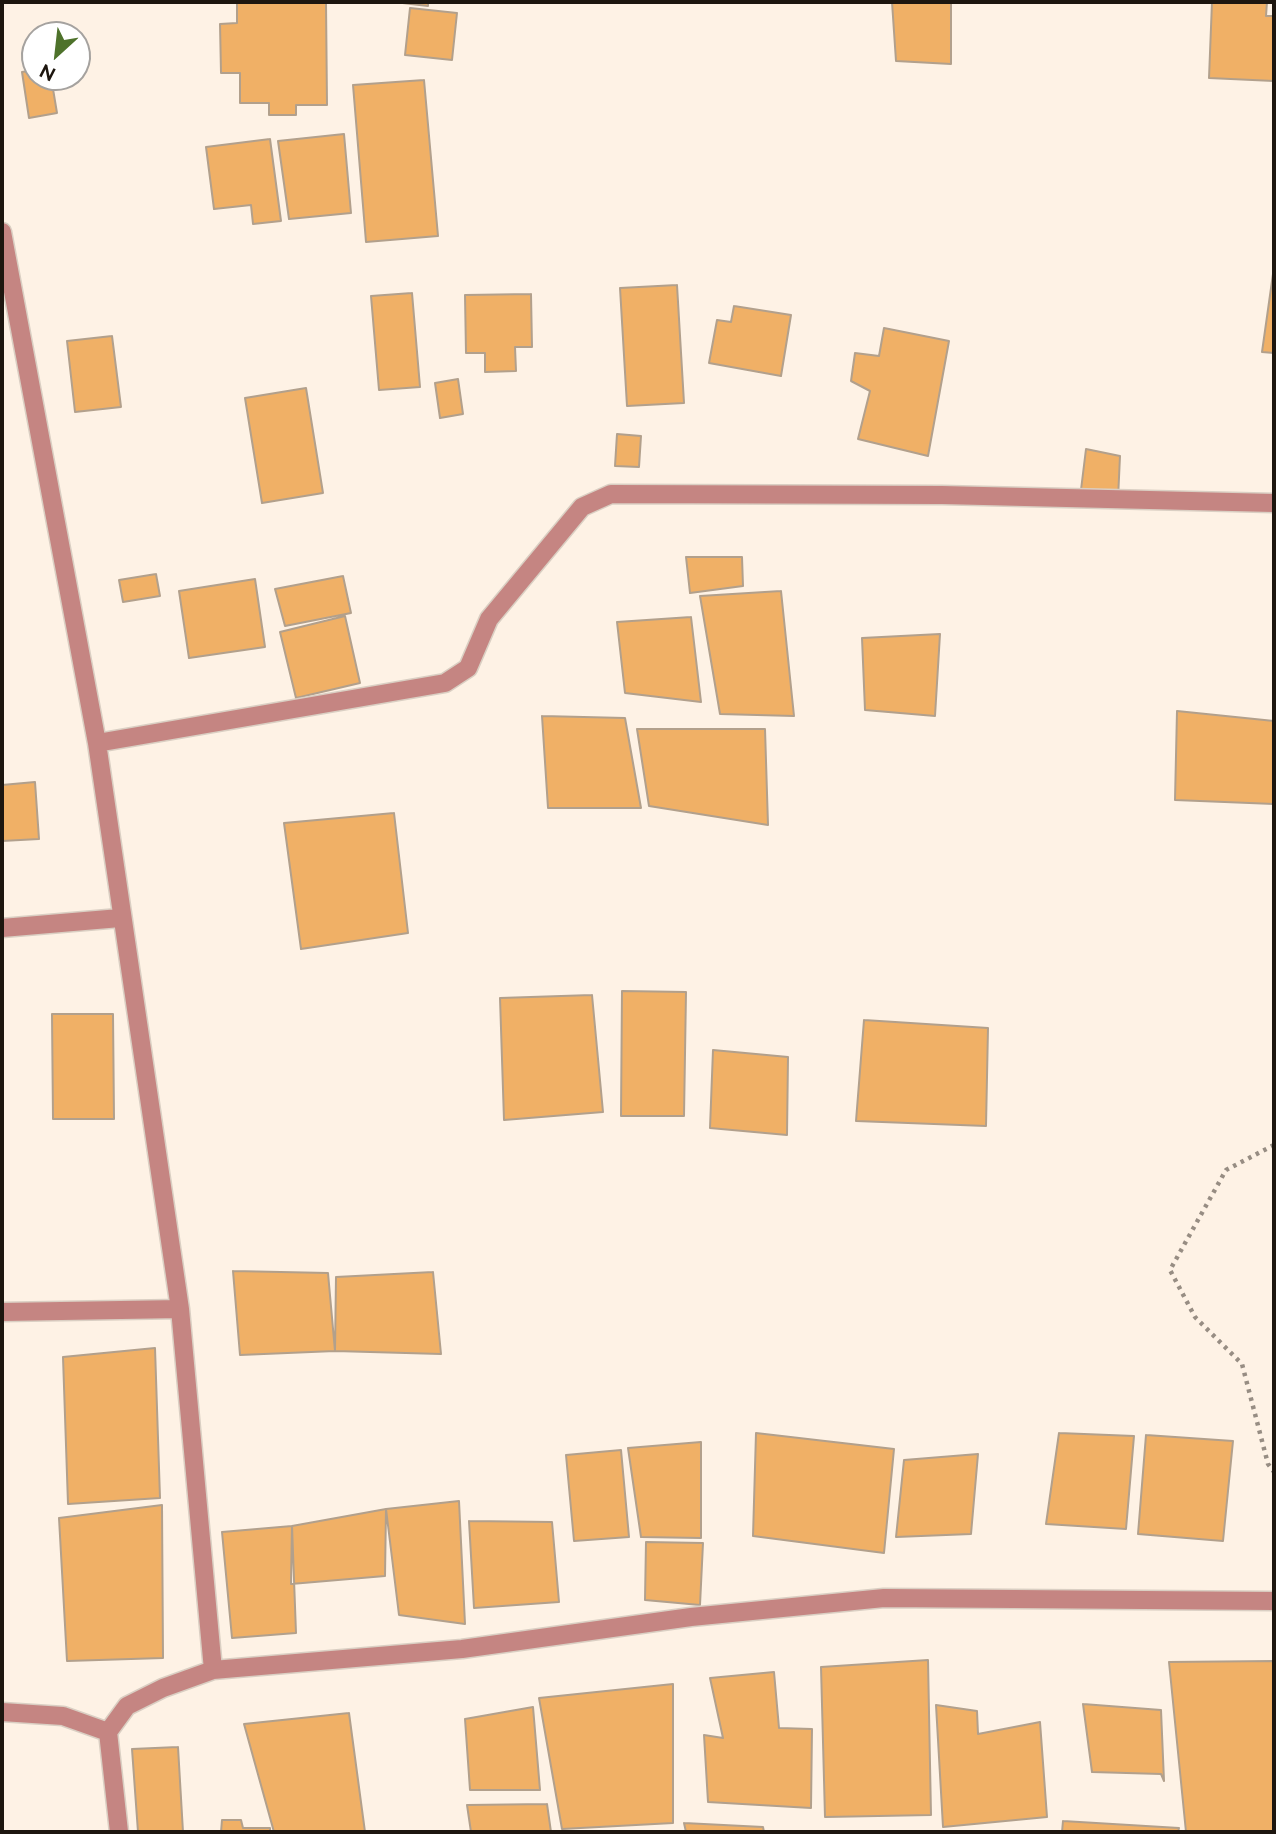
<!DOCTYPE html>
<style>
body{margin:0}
#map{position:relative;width:1276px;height:1834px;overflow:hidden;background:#fef2e5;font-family:Raleway,sans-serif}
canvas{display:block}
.frame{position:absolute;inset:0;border:4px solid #1d160f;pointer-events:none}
.north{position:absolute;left:21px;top:21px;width:70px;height:70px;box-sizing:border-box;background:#fff;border:2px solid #a5a29f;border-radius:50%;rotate:207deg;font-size:19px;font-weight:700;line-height:28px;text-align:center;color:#1d160f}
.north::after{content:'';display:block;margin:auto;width:24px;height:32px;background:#4e722b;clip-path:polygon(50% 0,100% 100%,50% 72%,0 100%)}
</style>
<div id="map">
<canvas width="1276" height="1834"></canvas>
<div class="frame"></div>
<div class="north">N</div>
</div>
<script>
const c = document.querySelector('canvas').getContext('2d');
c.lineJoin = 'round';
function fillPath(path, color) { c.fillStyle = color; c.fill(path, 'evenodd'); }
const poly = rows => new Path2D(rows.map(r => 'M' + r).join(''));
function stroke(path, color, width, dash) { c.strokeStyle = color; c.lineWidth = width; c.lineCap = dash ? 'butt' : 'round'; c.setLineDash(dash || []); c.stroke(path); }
const building = poly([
 [237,2,326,2,327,105,296,105,296,115,269,115,269,103,240,103,240,73,221,73,220,24,237,23,237,2],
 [394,2,428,2,428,6,394,2],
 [892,2,951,3,951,64,896,61,892,2],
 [1212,2,1267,2,1266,16,1274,16,1274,81,1209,78,1212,2],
 [410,8,457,13,452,60,405,55,410,8],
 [35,70,35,77,51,77,57,113,29,118,22,72,35,70],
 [424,80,438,236,366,242,353,85,424,80],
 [344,134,351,213,289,219,278,141,344,134],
 [270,139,281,221,253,224,251,205,214,209,206,147,270,139],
 [1273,274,1274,274,1274,353,1262,352,1273,274],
 [677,285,684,403,627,406,620,288,677,285],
 [412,293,420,387,379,390,371,296,412,293],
 [531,294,532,347,515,347,516,371,485,372,485,353,466,353,465,295,531,294],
 [734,306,791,315,781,376,709,363,717,320,731,322,734,306],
 [884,328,949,341,928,456,858,439,870,391,851,381,855,353,879,356,884,328],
 [112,336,121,407,75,412,67,341,112,336],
 [458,379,463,414,440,418,435,383,458,379],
 [306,388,323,493,262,503,245,398,306,388],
 [617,434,641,436,639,467,615,466,617,434],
 [1086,449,1120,456,1118,499,1080,498,1086,449],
 [686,557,742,557,743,586,690,593,686,557],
 [156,574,160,596,123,602,119,580,156,574],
 [343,576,351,613,285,626,275,589,343,576],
 [255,579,265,647,189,658,179,591,255,579],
 [781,591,794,716,720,714,700,596,781,591],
 [345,616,360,683,296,698,280,632,345,616],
 [691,617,701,702,625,693,617,622,691,617],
 [940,634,935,716,865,710,862,638,940,634],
 [1177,711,1274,721,1274,804,1175,800,1177,711],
 [542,716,625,718,641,808,548,808,542,716],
 [637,729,765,729,768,825,649,806,637,729],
 [35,782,39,839,2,841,2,785,35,782],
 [394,813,408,933,301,949,284,823,394,813],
 [622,991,686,992,684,1116,621,1116,622,991],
 [592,995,603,1112,504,1120,500,998,592,995],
 [52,1014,113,1014,114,1119,53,1119,52,1014],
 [864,1020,988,1028,986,1126,856,1121,864,1020],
 [713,1050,788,1057,787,1135,710,1128,713,1050],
 [233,1271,328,1273,335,1351,240,1355,233,1271],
 [433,1272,441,1354,335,1351,336,1277,433,1272],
 [155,1348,160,1498,68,1504,63,1357,155,1348],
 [756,1433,894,1449,884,1553,753,1536,756,1433],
 [1059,1433,1134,1436,1126,1529,1046,1524,1059,1433],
 [1146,1435,1233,1441,1223,1541,1138,1534,1146,1435],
 [701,1442,701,1538,641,1537,628,1448,701,1442],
 [621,1450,629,1537,574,1541,566,1455,621,1450],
 [978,1454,971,1534,896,1537,904,1460,978,1454],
 [459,1501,465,1624,399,1615,386,1509,459,1501],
 [162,1505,163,1658,67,1661,59,1518,162,1505],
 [386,1509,385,1576,291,1584,292,1526,386,1509],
 [469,1521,552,1522,559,1602,474,1608,469,1521],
 [292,1526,296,1633,232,1638,222,1532,292,1526],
 [646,1542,703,1543,700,1605,645,1600,646,1542],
 [928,1660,931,1815,825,1817,821,1667,928,1660],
 [1274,1661,1274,1832,1186,1832,1169,1662,1274,1661],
 [774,1672,779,1728,812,1729,811,1808,708,1802,704,1735,723,1738,710,1678,774,1672],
 [673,1684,673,1823,562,1829,539,1698,673,1684],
 [1083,1704,1161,1710,1164,1781,1161,1774,1092,1772,1083,1704],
 [936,1705,977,1711,978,1734,1040,1722,1047,1817,943,1827,936,1705],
 [533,1707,540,1790,470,1790,465,1719,533,1707],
 [349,1713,365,1832,274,1832,244,1724,349,1713],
 [178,1747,183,1832,138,1832,132,1749,178,1747],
 [547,1804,551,1832,471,1832,467,1805,547,1804],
 [222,1820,241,1820,243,1828,270,1828,270,1832,221,1832,222,1820],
 [1063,1821,1179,1828,1178,1832,1062,1832,1063,1821],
 [684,1823,763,1827,764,1832,686,1832,684,1823]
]);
const path = poly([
 [1274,1145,1226,1170,1170,1270,1195,1317,1242,1364,1268,1464,1274,1472]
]);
const minor = poly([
 [2,232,97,743,180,1309,213,1670,163,1688,127,1706,108,1732,119,1832],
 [97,743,445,683,468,668,489,619,582,507,611,494,942,495,1274,503],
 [2,928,120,918],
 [2,1312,180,1309],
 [213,1670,462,1649,691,1617,884,1598,1274,1601],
 [2,1712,63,1716,108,1732]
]);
fillPath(building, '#f0b066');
stroke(building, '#b2a08c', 2);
stroke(minor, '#dacfc3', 21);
stroke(path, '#978d83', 4.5, [3.5, 5]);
stroke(minor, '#c58582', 18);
</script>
